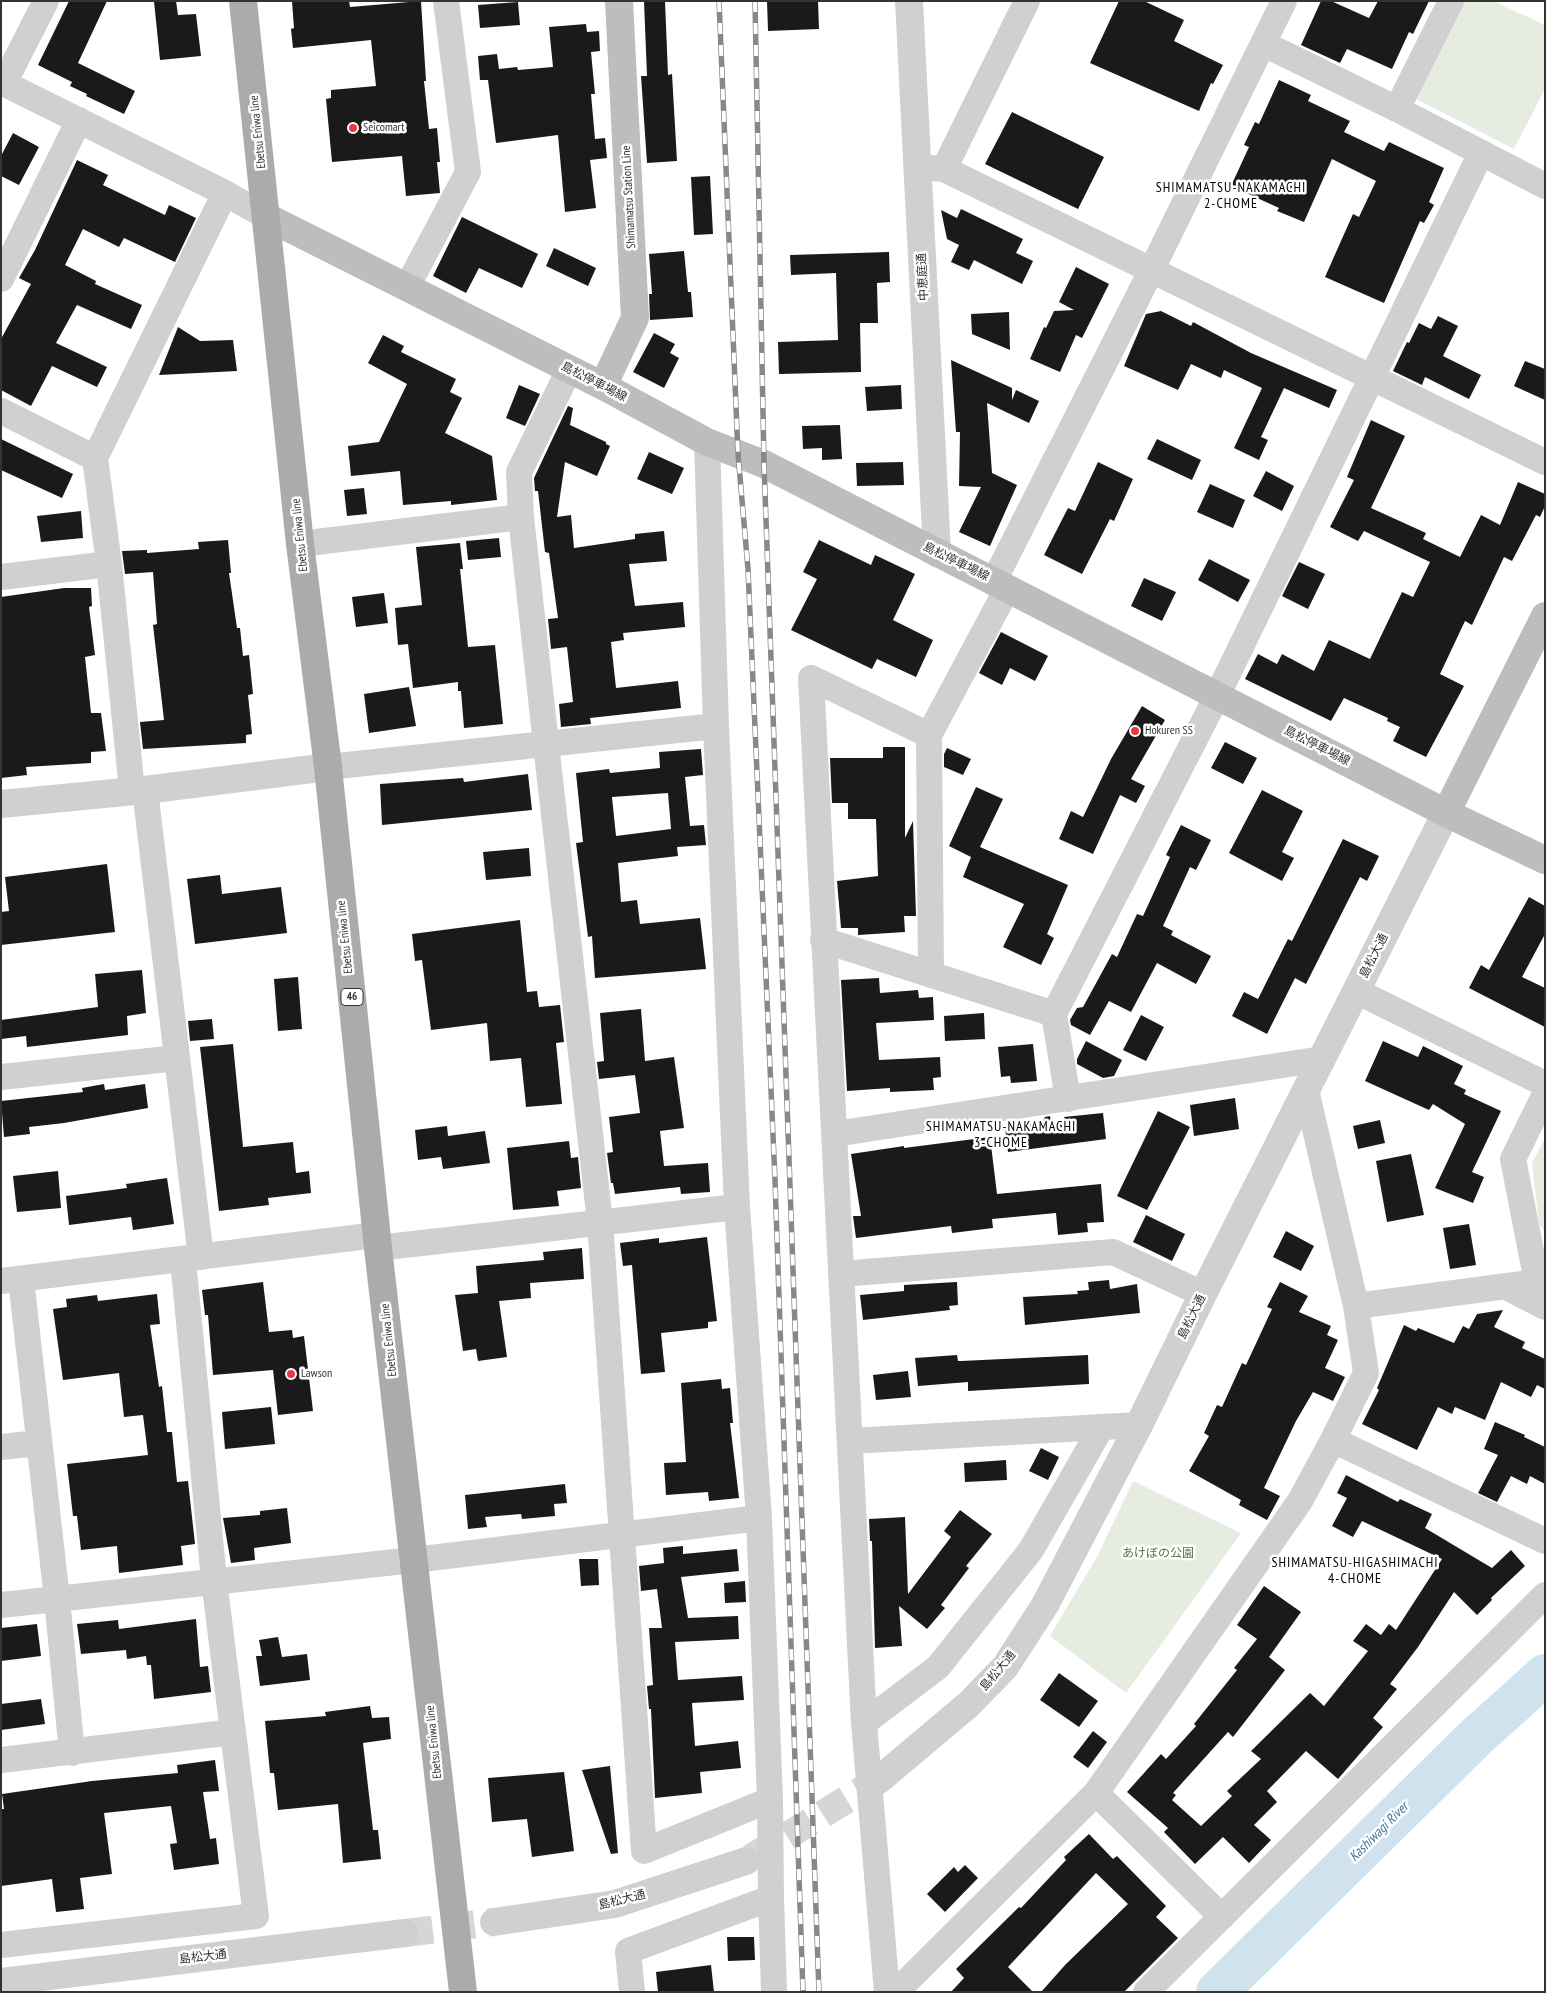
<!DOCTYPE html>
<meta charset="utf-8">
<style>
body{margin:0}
#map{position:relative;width:1546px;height:1993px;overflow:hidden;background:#fff;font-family:"PT Sans Narrow",sans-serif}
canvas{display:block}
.frame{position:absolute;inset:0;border:2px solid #333;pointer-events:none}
</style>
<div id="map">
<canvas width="1546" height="1993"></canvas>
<div class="frame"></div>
</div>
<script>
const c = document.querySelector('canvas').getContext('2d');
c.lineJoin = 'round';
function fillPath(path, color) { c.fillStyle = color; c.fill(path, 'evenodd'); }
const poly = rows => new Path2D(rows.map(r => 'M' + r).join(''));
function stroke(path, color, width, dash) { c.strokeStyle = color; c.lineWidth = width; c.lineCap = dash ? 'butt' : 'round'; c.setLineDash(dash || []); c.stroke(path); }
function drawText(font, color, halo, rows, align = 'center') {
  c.font = font + ' "PT Sans Narrow","Noto Sans JP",sans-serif'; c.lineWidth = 5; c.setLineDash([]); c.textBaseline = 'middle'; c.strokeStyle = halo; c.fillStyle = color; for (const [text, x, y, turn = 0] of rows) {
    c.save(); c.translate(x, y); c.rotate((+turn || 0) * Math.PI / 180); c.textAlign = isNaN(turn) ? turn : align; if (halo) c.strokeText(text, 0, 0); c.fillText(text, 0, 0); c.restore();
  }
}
const green = poly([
 [1463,1,1493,1,1545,25,1545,89,1514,149,1416,99],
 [1545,1138,1545,1232,1539,1224,1532,1163],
 [1133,1481,1241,1533,1126,1693,1050,1636,1098,1555]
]);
const river = poly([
 [1217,1992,1475,1738,1545,1675]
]);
const building = poly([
 [69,1,107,1,78,63,135,91,124,114,86,96,87,94,70,86,72,82,38,65],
 [154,1,176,1,178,15,196,14,201,56,160,60],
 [292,1,349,1,350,7,421,1,426,81,424,81,429,129,437,128,440,162,437,162,440,193,406,196,402,156,332,162,326,99,331,98,331,90,376,86,371,40,293,48,291,29,294,28],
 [644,1,665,1,668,75,672,74,677,161,647,163,641,76,647,76],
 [767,1,818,1,819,29,768,31],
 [1119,1,1144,1,1184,20,1174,41,1223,65,1213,84,1211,83,1199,111,1090,63],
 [1321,1,1331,1,1369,18,1378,1,1429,1,1413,34,1409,32,1392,69,1347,49,1340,63,1301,45],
 [518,2,520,25,480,28,478,5],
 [586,24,587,32,599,31,600,51,591,52,595,94,591,94,595,139,605,138,607,158,590,160,596,208,565,212,558,135,496,143,488,80,480,80,478,56,497,54,499,69,517,67,518,70,553,67,549,27],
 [1279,80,1311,95,1308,101,1350,121,1344,132,1384,151,1389,142,1444,168,1429,202,1434,205,1424,223,1420,221,1384,303,1325,277,1353,214,1359,217,1376,181,1332,159,1304,222,1277,211,1279,208,1231,186,1249,147,1244,145,1255,122,1259,124],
 [1012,112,1104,157,1078,209,985,164],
 [13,133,39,147,19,185,1,176,1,156],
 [77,160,108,175,103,185,165,215,169,205,196,218,175,262,124,238,119,247,83,229,65,265,96,281,95,284,142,305,131,329,77,305,56,343,107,367,97,387,52,366,31,406,1,390,1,339,31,284,19,278,35,250],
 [710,176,713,234,694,235,691,177],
 [961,209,1023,239,1016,253,1033,261,1022,284,974,260,969,270,951,262,959,245,947,239,941,210,957,218],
 [462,217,538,254,522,288,479,268,466,293,433,276],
 [554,248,596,268,588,286,546,266],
 [684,251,688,292,691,292,693,317,650,320,649,294,652,294,649,254],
 [889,252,890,282,877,283,878,323,860,323,861,372,779,374,778,342,838,340,836,273,791,275,790,255],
 [1076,267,1109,284,1082,338,1076,335,1060,372,1030,359,1044,327,1046,328,1054,311,1074,310,1059,302],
 [1161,311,1191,326,1193,322,1251,353,1337,390,1329,408,1284,388,1261,437,1268,440,1259,460,1234,448,1262,388,1224,370,1221,378,1191,364,1178,390,1124,366,1146,314],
 [1009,312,1010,350,972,334,971,314],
 [1438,316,1458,326,1443,356,1481,375,1469,399,1425,377,1422,385,1393,371,1407,342,1409,343,1419,323,1431,329],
 [178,327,200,341,233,340,237,371,159,375],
 [654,333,675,344,670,353,679,358,664,388,633,372],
 [383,335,404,346,401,352,456,379,450,392,462,398,445,433,492,456,497,500,451,505,451,501,403,505,400,471,351,476,348,446,379,442,407,384,368,363],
 [951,360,1012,388,1012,400,1016,390,1039,401,1029,423,987,403,992,473,1017,485,990,546,959,532,981,487,959,486,960,432,956,432],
 [1525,361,1545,369,1545,400,1514,386],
 [519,385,540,394,525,426,506,418],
 [901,385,902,409,867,411,865,387],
 [568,406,573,408,570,425,606,442,606,444,610,446,597,476,565,462,557,517,571,515,574,548,635,539,635,534,664,531,667,561,629,564,635,606,683,602,685,627,623,633,624,640,611,642,616,688,678,681,681,708,590,718,591,724,561,727,559,704,573,702,567,647,551,649,548,619,558,618,549,553,545,552,538,491,535,491,534,478],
 [1371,420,1405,436,1371,508,1426,533,1423,539,1460,557,1481,515,1500,525,1518,482,1545,494,1545,506,1540,517,1536,515,1512,561,1504,557,1472,625,1465,621,1440,674,1464,686,1426,757,1393,741,1400,727,1387,721,1388,718,1344,698,1331,721,1245,679,1258,654,1277,664,1282,654,1314,671,1329,640,1370,659,1402,592,1413,597,1430,562,1364,531,1358,541,1330,527,1354,480,1347,477],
 [840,425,842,459,822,460,822,448,803,449,802,426],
 [1,439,73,474,62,498,1,470],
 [1157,439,1201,460,1192,480,1147,459],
 [649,452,684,468,672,494,637,479],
 [903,462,904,485,857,486,856,463],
 [1098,462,1133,479,1114,521,1110,519,1082,574,1044,555,1068,508,1075,511],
 [1266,471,1294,486,1282,511,1253,496],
 [1210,484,1245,500,1233,528,1197,512],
 [364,488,367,514,347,516,344,490],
 [81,511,83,538,41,542,37,516],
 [499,538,501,557,468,560,466,541],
 [228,540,231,573,229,573,237,628,240,628,243,656,249,655,253,694,248,695,252,734,246,735,246,743,143,749,140,722,164,720,153,625,157,624,153,572,125,574,122,551,147,550,147,553,199,549,198,542],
 [819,540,871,565,875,555,915,574,893,620,933,640,916,677,877,659,872,669,791,630,817,579,803,572],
 [460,543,463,569,460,569,468,647,495,645,503,724,464,728,461,691,458,691,458,682,413,688,408,644,398,645,395,608,422,605,416,547],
 [1209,559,1250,580,1238,602,1198,580],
 [1299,562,1325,574,1308,609,1282,596],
 [1144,578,1176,592,1162,621,1131,606],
 [64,588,91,588,92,606,89,607,95,655,85,657,91,713,101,713,106,751,91,752,91,763,26,767,27,775,1,778,1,597],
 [384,593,388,623,356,627,352,597],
 [1001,632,1048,656,1035,681,1010,668,1002,685,979,673],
 [409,687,416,726,369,733,364,694],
 [1142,706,1165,720,1131,779,1145,786,1136,803,1120,795,1093,854,1059,839,1071,811,1083,817,1111,759],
 [1225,742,1257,758,1243,784,1211,768],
 [883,747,905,747,905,838,913,821,916,916,904,916,905,932,858,935,858,928,841,928,837,881,878,876,876,819,848,819,848,803,832,803,830,758,883,758],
 [947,748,971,759,963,775,944,767,944,754],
 [701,749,703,775,685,777,690,826,704,825,706,845,677,847,678,856,618,863,621,902,637,900,640,924,700,918,706,969,595,978,592,936,588,937,576,843,583,842,576,773,609,769,610,773,660,768,659,752],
 [668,793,671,829,616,836,612,797],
 [528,774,532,810,382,825,380,784,463,778,464,782],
 [976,787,1003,799,980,847,1068,885,1047,934,1054,938,1041,965,1003,947,1024,904,963,877,971,857,949,846],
 [1262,790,1303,811,1282,852,1294,858,1282,881,1229,853],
 [1181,825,1211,840,1196,870,1190,867,1163,926,1173,931,1171,935,1211,956,1196,984,1157,963,1131,1012,1109,1001,1090,1035,1071,1025,1070,1020,1077,1008,1083,1007,1112,954,1117,957,1137,914,1143,916,1170,857,1166,855],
 [1343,839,1379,856,1367,881,1360,877,1306,984,1295,978,1267,1034,1232,1016,1244,992,1258,999,1288,939,1292,941],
 [529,848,531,876,486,880,483,852],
 [107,864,115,932,1,945,1,912,9,911,5,877],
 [220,875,222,894,281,887,287,933,195,944,187,879],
 [1529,897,1545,906,1545,934,1522,977,1545,988,1545,1027,1469,988,1481,965,1489,970],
 [520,920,527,992,537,991,539,1007,560,1005,564,1042,556,1043,562,1104,526,1107,521,1058,490,1061,487,1023,431,1030,422,960,415,961,412,934],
 [142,970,146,1013,127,1016,128,1035,27,1047,26,1036,1,1039,1,1020,98,1007,95,974],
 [298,977,302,1029,278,1031,274,979],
 [879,978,880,993,918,990,919,998,933,997,934,1020,876,1023,879,1060,940,1057,941,1077,933,1078,934,1090,890,1092,890,1088,847,1091,841,980],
 [641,1009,645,1061,674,1057,684,1128,660,1131,664,1166,708,1163,710,1192,681,1194,680,1187,615,1194,613,1183,611,1183,607,1153,613,1152,609,1117,640,1113,635,1075,599,1079,597,1062,604,1061,600,1013],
 [984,1013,985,1039,945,1041,944,1016],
 [1141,1015,1164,1027,1146,1061,1123,1050],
 [212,1019,214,1039,190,1041,188,1021],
 [1086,1041,1122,1060,1114,1076,1103,1078,1077,1064,1077,1059],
 [1383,1041,1418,1057,1423,1046,1463,1066,1454,1084,1466,1090,1464,1094,1501,1111,1472,1172,1484,1177,1473,1203,1435,1188,1465,1124,1433,1104,1429,1110,1365,1081],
 [233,1044,243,1147,293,1142,296,1173,309,1171,311,1193,268,1198,269,1205,219,1211,200,1047],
 [1033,1044,1037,1081,1011,1083,1010,1076,1001,1077,998,1047],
 [104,1084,105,1090,145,1084,148,1108,64,1123,29,1127,30,1134,4,1137,1,1101,83,1092,82,1088],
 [1235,1098,1239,1129,1194,1136,1190,1105],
 [1158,1111,1190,1127,1147,1210,1117,1196],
 [1103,1113,1106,1139,1008,1152,1005,1127,1041,1123,1041,1125,1045,1117,1050,1116,1051,1122,1065,1120,1064,1117],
 [1380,1120,1385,1143,1358,1149,1353,1126],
 [447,1126,448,1136,485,1131,490,1163,443,1169,441,1157,418,1160,415,1130],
 [990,1137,997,1194,1101,1184,1104,1222,1087,1223,1088,1232,1058,1235,1056,1213,992,1219,993,1228,952,1233,951,1226,856,1238,853,1216,861,1216,851,1154,904,1146,904,1148],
 [569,1141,571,1158,578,1157,581,1188,557,1191,559,1206,513,1210,507,1148],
 [1411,1154,1424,1215,1387,1222,1376,1161],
 [58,1171,61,1208,17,1212,13,1176],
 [167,1178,174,1224,133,1230,131,1217,69,1225,66,1196,127,1188,126,1184],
 [1146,1215,1185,1234,1172,1261,1133,1242],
 [1469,1224,1476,1265,1450,1269,1443,1228],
 [1286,1231,1314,1246,1301,1271,1273,1257],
 [707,1237,717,1321,708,1322,708,1328,661,1333,665,1372,641,1374,632,1265,623,1266,620,1243,659,1238,659,1243],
 [582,1248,584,1279,530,1283,531,1298,499,1301,507,1357,478,1361,476,1349,463,1351,455,1295,478,1293,476,1266,544,1260,543,1252],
 [1109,1280,1110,1289,1137,1284,1140,1313,1025,1325,1023,1297,1078,1294,1077,1291,1089,1290,1088,1282],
 [263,1282,269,1332,292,1330,293,1338,304,1336,313,1411,278,1415,273,1370,213,1375,208,1315,205,1315,202,1290],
 [957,1282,958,1305,949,1306,950,1310,863,1320,860,1295,904,1291,904,1285],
 [1280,1282,1308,1296,1299,1312,1331,1326,1327,1335,1338,1340,1325,1368,1345,1377,1333,1401,1313,1392,1296,1421,1264,1488,1280,1496,1267,1520,1239,1505,1241,1500,1189,1471,1209,1436,1204,1433,1217,1405,1222,1407,1242,1363,1246,1365,1272,1309,1267,1307],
 [157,1294,160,1324,150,1325,159,1387,162,1386,167,1432,172,1432,177,1482,188,1481,195,1544,181,1546,183,1565,119,1573,117,1546,81,1550,77,1516,73,1516,67,1464,148,1455,143,1415,124,1417,119,1373,63,1380,53,1309,67,1307,66,1299,97,1295,98,1301],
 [1503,1310,1494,1327,1525,1342,1522,1348,1545,1359,1545,1389,1537,1385,1531,1397,1501,1382,1485,1420,1455,1407,1452,1414,1438,1407,1417,1450,1362,1424,1379,1390,1377,1388,1404,1325,1416,1331,1418,1328,1454,1343,1463,1326,1469,1329,1477,1314],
 [957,1355,958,1361,961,1361,1088,1355,1089,1384,968,1391,968,1382,918,1386,915,1358],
 [908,1371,911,1397,876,1400,873,1375],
 [721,1379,722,1389,730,1388,733,1423,730,1423,739,1498,709,1501,708,1492,666,1495,664,1463,686,1462,681,1383],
 [271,1407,275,1444,225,1449,222,1412],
 [1495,1422,1525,1435,1524,1437,1545,1447,1545,1484,1530,1476,1527,1484,1511,1476,1497,1502,1478,1493,1498,1455,1484,1449],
 [1041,1448,1059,1457,1048,1480,1029,1471],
 [1006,1460,1007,1480,965,1482,964,1463],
 [1346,1475,1398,1502,1400,1499,1432,1514,1425,1528,1492,1568,1511,1550,1525,1566,1491,1598,1492,1600,1477,1615,1454,1592,1418,1647,1390,1684,1397,1689,1373,1718,1383,1727,1338,1779,1306,1751,1267,1791,1277,1802,1254,1825,1271,1840,1249,1863,1223,1837,1195,1864,1164,1832,1168,1828,1127,1792,1161,1754,1166,1759,1196,1726,1194,1724,1237,1670,1234,1668,1257,1639,1237,1625,1264,1586,1301,1612,1269,1657,1285,1670,1233,1737,1228,1732,1173,1793,1176,1795,1172,1800,1201,1826,1232,1796,1227,1791,1261,1759,1251,1751,1310,1693,1324,1706,1368,1651,1353,1641,1366,1624,1381,1635,1389,1624,1396,1630,1442,1559,1362,1521,1353,1537,1332,1526,1347,1498,1337,1493],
 [565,1484,567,1503,554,1504,555,1516,522,1519,521,1514,485,1517,487,1527,468,1529,465,1495],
 [287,1508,291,1543,254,1548,255,1560,231,1563,223,1518,260,1515,260,1511],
 [960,1510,992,1534,966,1566,969,1568,941,1605,945,1608,927,1629,899,1606,902,1646,875,1648,872,1541,870,1541,869,1519,905,1517,908,1594,951,1537,944,1531],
 [683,1546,683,1554,737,1549,739,1571,681,1577,688,1618,738,1616,739,1639,675,1642,678,1680,742,1676,744,1700,692,1703,695,1746,738,1741,741,1768,700,1772,702,1793,655,1798,651,1709,649,1709,647,1686,653,1685,649,1628,662,1628,657,1589,641,1591,639,1566,664,1563,663,1548],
 [579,1559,598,1559,599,1585,581,1586],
 [745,1581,746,1602,725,1603,724,1583],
 [196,1619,200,1667,208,1666,211,1692,154,1699,151,1665,147,1665,146,1656,127,1659,126,1650,81,1654,77,1624,118,1620,119,1629],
 [37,1624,41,1656,1,1661,1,1628],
 [278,1637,282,1657,307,1654,310,1680,260,1686,256,1656,262,1656,259,1640],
 [1059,1673,1098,1701,1079,1727,1040,1700],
 [41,1699,45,1724,1,1730,1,1704],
 [370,1706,372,1718,389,1717,391,1739,363,1743,373,1830,378,1830,381,1859,343,1863,338,1804,278,1810,274,1773,270,1773,265,1721,326,1716,325,1712],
 [1093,1731,1107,1742,1088,1768,1073,1757],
 [215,1760,219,1791,203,1792,210,1839,216,1838,219,1864,174,1870,170,1844,177,1843,171,1806,104,1813,112,1874,80,1878,84,1909,56,1912,52,1879,1,1886,1,1809,4,1809,2,1794,92,1781,178,1773,177,1765],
 [610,1766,618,1853,611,1854,582,1770],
 [564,1772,574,1851,532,1857,527,1819,492,1822,488,1778],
 [1089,1834,1113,1859,1117,1856,1166,1906,1156,1917,1178,1938,1124,1992,1041,1992,1066,1964,1128,1904,1096,1873,1008,1967,1033,1992,951,1992,964,1978,956,1969,1019,1907,1021,1908,1066,1860,1064,1857],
 [965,1865,978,1878,945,1912,927,1894,954,1867,958,1872],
 [727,1937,754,1937,755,1960,728,1961],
 [711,1965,714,1992,658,1992,656,1972]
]);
const tertiaryTunnel = poly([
 [751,1858,880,1779],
 [405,1933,494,1922]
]);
const minor = poly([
 [1264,44,1397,109,1545,186],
 [1,82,225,193,267,217],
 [4,83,46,1],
 [1397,109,1451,1],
 [918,167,944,169,1545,462],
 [944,169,1027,1],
 [1,279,79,120],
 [407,287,468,172,446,1],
 [569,370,519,472,521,517,546,744,600,1222,644,1851,770,1800],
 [1,411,95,458],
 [707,442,716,726,737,1207,759,1518,770,1800,771,1898,774,1992],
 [300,544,521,517],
 [1,577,109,564],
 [994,581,1151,271,1284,1],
 [328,767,716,726],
 [132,790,109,564,95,458,225,193],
 [145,790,201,1257],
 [823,940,1054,1014],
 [931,975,929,735,1007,589],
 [1356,991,1545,1084],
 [1,1077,177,1058],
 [1068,1099,1054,1014,1218,694,1481,153],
 [835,1134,1322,1059],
 [378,1248,737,1207],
 [841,1274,1113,1252,1203,1294],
 [21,1279,57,1599,72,1753],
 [1,1281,377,1235],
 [1537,1282,1513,1159,1545,1094],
 [1506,1287,1545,1307],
 [1356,1306,1545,1281],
 [1333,1440,1545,1541],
 [850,1441,1139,1425],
 [1,1447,39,1443],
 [1,1605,414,1560,759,1518],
 [864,1723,938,1667,1031,1550,1101,1428],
 [1,1760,233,1732],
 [1096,1793,1222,1917],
 [1,1945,256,1916,214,1580,183,1260],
 [632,1992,628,1951,771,1898],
 [887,1992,864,1723,811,678,929,735],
 [896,1992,1096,1793,1300,1501,1333,1440,1366,1373,1356,1306,1306,1090],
 [1146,1992,1545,1595]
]);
const tertiary = poly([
 [909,1,937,553],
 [1,804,145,790,328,767],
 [880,1779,969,1704,1005,1667,1045,1605,1139,1425,1203,1294,1446,813],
 [494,1922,615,1904,746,1861],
 [1,1982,405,1933]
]);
const secondary = poly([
 [267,217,603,386,707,442,764,464,1446,813,1545,860],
 [603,386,635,318,619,1],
 [1446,813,1545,616]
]);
const primary = poly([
 [243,1,300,544,328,767,378,1248,463,1992]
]);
const rail = poly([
 [719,1,738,454,748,569,775,1180,803,1992],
 [755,1,764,464,819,1992]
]);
const markers = [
 [353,128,5,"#e63946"],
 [1135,731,5,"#e63946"],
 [291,1374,5,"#e63946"]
];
const shields = [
 [352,997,22]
];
const shieldNames = [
 ["46",352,997]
];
const poiNames = [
 ["Seicomart",363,128],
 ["Hokuren SS",1145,731],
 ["Lawson",301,1374]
];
const streetNames = [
 ["Ebetsu Eniwa line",258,132,-96],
 ["Shimamatsu Station Line",629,197,-93],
 ["中恵庭通",923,277,-93],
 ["島松停車場線",594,382,27],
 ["Ebetsu Eniwa line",300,535,-96],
 ["島松停車場線",956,562,26],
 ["島松停車場線",1317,746,27],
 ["Ebetsu Eniwa line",345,937,-96],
 ["島松大通",1374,956,-63],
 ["島松大通",1192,1317,-64],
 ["Ebetsu Eniwa line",389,1340,-96],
 ["島松大通",998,1671,-50],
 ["Ebetsu Eniwa line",434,1742,-96],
 ["島松大通",622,1900,-14],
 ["島松大通",203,1957,-7]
];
const parkNames = [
 ["あけぼの公園",1158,1554]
];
const neighbourhoodNames = [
 ["SHIMAMATSU-NAKAMACHI",1231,188],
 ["2-CHOME",1231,204],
 ["SHIMAMATSU-NAKAMACHI",1001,1127],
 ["3-CHOME",1001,1143],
 ["SHIMAMATSU-HIGASHIMACHI",1355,1563],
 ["4-CHOME",1355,1579]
];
const waterNames = [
 ["Kashiwagi River",1379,1832,-45]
];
fillPath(green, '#e6ecdf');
stroke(river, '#cfe2ee', 42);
fillPath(building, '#1a1a1a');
stroke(tertiaryTunnel, '#d6d6d6', 28, [28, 14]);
stroke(minor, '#d0d0d0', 26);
stroke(tertiary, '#d0d0d0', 28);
stroke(secondary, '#bdbdbd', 28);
stroke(primary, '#ababab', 28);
stroke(rail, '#888', 5.5);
stroke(rail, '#fff', 4, [11]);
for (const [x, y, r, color] of markers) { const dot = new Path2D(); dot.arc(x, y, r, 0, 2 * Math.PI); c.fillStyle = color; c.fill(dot); stroke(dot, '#fff', 2); }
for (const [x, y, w] of shields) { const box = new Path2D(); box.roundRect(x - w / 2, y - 8.5, w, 17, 4); c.fillStyle = '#fff'; c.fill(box); stroke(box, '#333', 1); }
drawText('bold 11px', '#333', null, shieldNames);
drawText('12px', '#333', '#fff', poiNames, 'left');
drawText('12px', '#333', '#fff', streetNames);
drawText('12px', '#56703f', '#fff', parkNames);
c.letterSpacing = '1px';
drawText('14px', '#000', '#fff', neighbourhoodNames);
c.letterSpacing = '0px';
drawText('italic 14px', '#3f7597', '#fff', waterNames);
</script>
